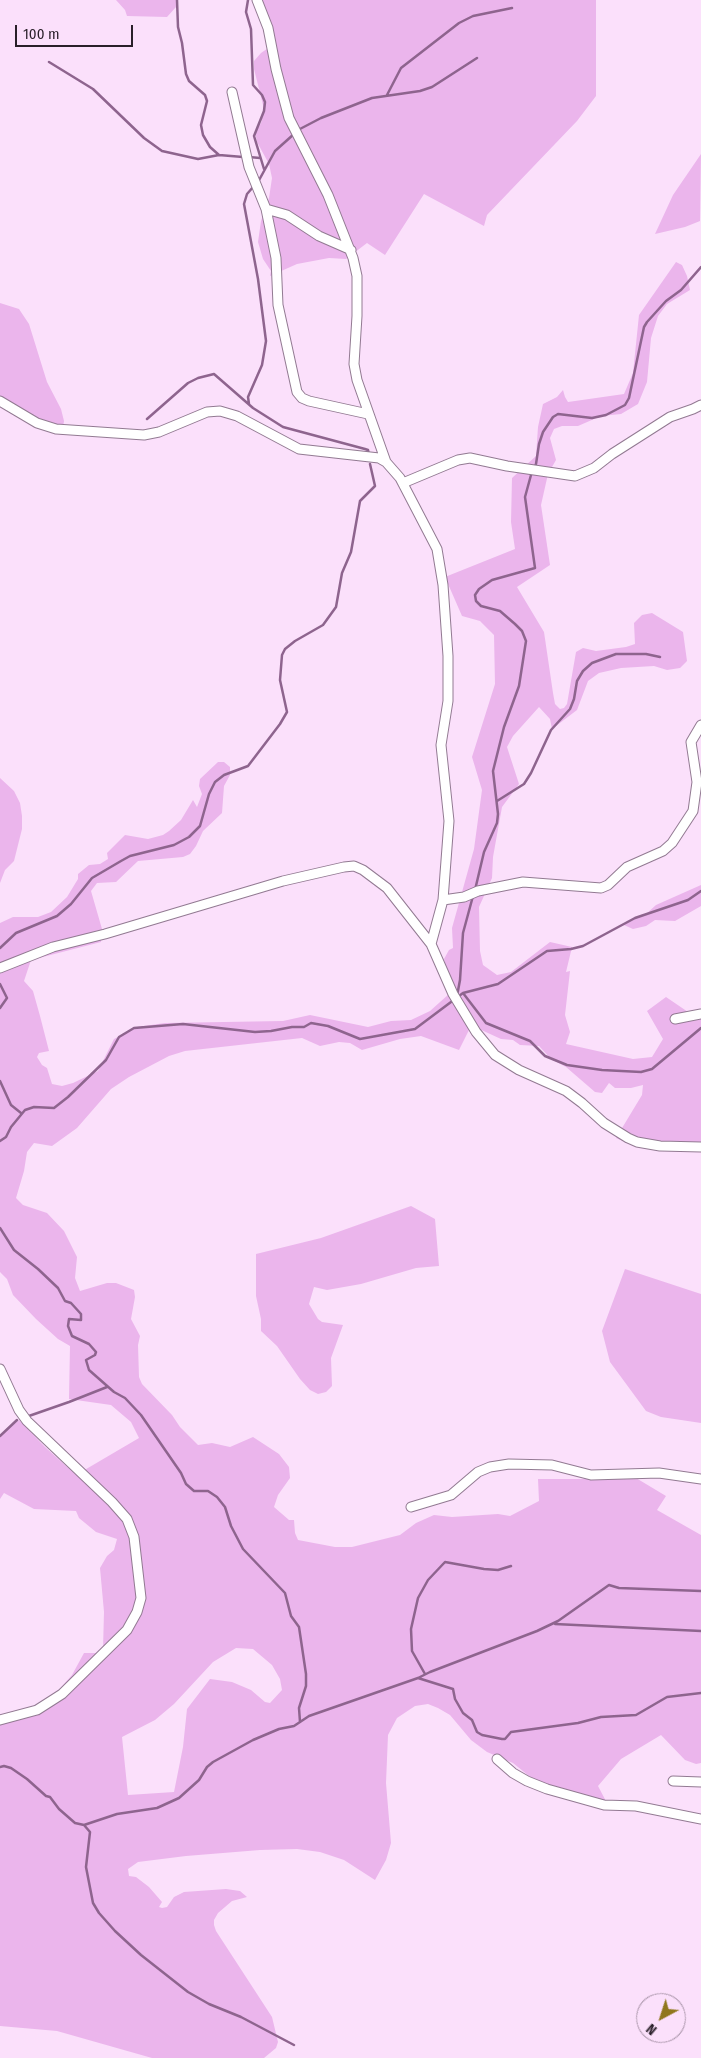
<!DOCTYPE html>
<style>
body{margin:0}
#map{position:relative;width:701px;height:2058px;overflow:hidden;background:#fbe0fb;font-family:"Fira Sans Condensed",sans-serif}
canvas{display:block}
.north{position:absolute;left:636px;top:1993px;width:50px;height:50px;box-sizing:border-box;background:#fbe0fb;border:1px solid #a793a7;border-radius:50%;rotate:220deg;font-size:14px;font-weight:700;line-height:20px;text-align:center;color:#291f29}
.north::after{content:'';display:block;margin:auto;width:18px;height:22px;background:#90771d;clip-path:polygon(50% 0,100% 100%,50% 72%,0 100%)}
.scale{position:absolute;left:15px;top:25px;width:118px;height:22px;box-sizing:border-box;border:2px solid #291f29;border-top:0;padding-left:6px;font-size:15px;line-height:18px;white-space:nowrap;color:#291f29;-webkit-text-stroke:4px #fbe0fb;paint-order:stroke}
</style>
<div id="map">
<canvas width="701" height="2058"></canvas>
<div class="north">N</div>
<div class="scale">100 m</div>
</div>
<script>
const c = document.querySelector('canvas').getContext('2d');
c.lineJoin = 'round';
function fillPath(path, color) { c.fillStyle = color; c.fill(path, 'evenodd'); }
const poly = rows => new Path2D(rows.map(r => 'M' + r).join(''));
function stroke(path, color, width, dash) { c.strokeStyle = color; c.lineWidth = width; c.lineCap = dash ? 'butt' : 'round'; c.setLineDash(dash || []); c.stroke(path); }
const green = poly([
 [116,0,177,0,176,7,167,17,127,16,125,10],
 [260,0,596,0,596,96,577,121,487,215,484,226,424,194,385,255,367,243,346,259,329,258,297,264,270,276,271,271,263,259,258,242,261,221,269,198,272,178,269,164,257,142,255,132,261,123,264,109,254,69,254,61,261,53,274,44],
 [701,154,700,221,685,227,655,234,673,195],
 [676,262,682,265,687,276,690,290,667,304,658,316,651,338,647,382,638,404,621,414,601,416,578,426,562,426,554,429,550,438,556,460,548,474,541,505,550,565,517,587,544,632,553,693,555,704,560,709,564,708,567,704,576,652,583,648,596,651,626,647,635,644,634,623,642,615,652,613,683,632,687,661,680,668,667,670,654,666,621,668,599,673,588,681,577,710,552,729,550,719,539,707,513,736,507,747,519,784,502,807,493,857,492,878,479,907,480,951,483,965,497,975,511,972,550,942,572,947,566,972,570,971,565,1015,570,1032,566,1044,633,1059,652,1057,663,1039,647,1011,666,997,691,1014,701,1010,701,1149,667,1151,649,1148,625,1142,616,1138,642,1095,643,1085,631,1088,615,1088,609,1083,602,1093,595,1092,566,1067,551,1059,539,1046,520,1045,513,1040,501,1039,477,1028,470,1028,459,1050,421,1036,400,1039,362,1050,350,1043,339,1042,320,1046,302,1038,185,1051,169,1056,129,1077,111,1089,77,1128,52,1146,34,1143,27,1152,24,1171,16,1198,23,1205,47,1213,64,1231,77,1257,75,1278,80,1291,107,1283,116,1283,134,1290,135,1297,131,1319,140,1336,138,1345,139,1377,142,1384,172,1415,180,1427,198,1445,212,1443,230,1447,253,1437,279,1454,289,1467,290,1478,278,1495,274,1507,289,1520,294,1520,295,1533,298,1540,335,1547,352,1547,400,1535,416,1523,434,1515,452,1517,498,1514,510,1516,539,1501,538,1479,587,1479,626,1472,666,1496,657,1510,701,1535,701,1763,696,1764,685,1760,661,1735,621,1759,598,1786,608,1805,587,1804,561,1788,539,1784,513,1763,487,1752,471,1740,450,1715,438,1708,428,1704,415,1706,397,1718,388,1735,386,1783,391,1843,386,1860,375,1880,344,1860,320,1852,297,1849,260,1850,186,1856,138,1862,128,1869,129,1876,136,1877,149,1887,162,1902,159,1907,162,1908,167,1907,174,1897,184,1892,226,1889,240,1891,247,1897,232,1901,218,1913,214,1920,214,1925,216,1931,272,2017,278,2042,276,2048,264,2058,152,2058,57,2031,0,2026,0,1716,16,1713,39,1704,57,1692,72,1675,84,1653,98,1653,103,1649,104,1612,100,1568,107,1556,114,1550,117,1539,96,1532,79,1518,76,1511,34,1509,4,1493,0,1499,0,1436,19,1420,45,1447,76,1475,139,1438,131,1422,111,1405,69,1399,70,1346,58,1339,36,1319,13,1295,7,1279,0,1272,0,923,13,917,38,917,51,912,67,897,78,879,78,874,89,865,100,864,108,859,107,853,125,835,148,839,163,835,169,831,181,820,193,800,197,807,202,794,199,786,200,779,218,762,224,762,230,767,230,775,224,786,222,813,203,831,196,846,190,854,183,857,138,861,116,882,97,883,91,891,102,929,101,942,31,960,24,981,33,991,40,1016,49,1051,39,1053,37,1057,42,1065,47,1068,52,1084,62,1086,73,1083,98,1071,114,1039,137,1027,165,1023,283,1021,310,1015,368,1027,391,1021,411,1020,430,1011,449,994,450,984,444,959,449,950,453,948,452,928,474,849,482,790,472,757,495,684,494,635,480,621,462,616,445,577,515,549,511,522,512,478,536,456,538,427,543,404,557,397,563,390,565,397,568,402,624,394,633,373,639,315],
 [236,1648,253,1649,272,1665,280,1679,282,1690,270,1703,265,1702,251,1690,232,1682,210,1679,187,1709,183,1747,174,1792,128,1795,122,1737,155,1720,174,1704,213,1662],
 [0,303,19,309,29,324,47,382,61,409,64,421,62,435,0,400],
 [0,778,14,791,20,803,22,816,22,829,14,861,5,870,0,883],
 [701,885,701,906,675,921,655,920,646,926,633,929,624,925,627,921,645,915,656,905],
 [411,1206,435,1219,439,1266,416,1268,361,1284,327,1290,314,1287,309,1304,318,1319,322,1322,343,1325,331,1358,332,1386,326,1392,318,1394,310,1390,300,1379,277,1346,261,1331,261,1319,256,1296,256,1254,321,1238],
 [625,1269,701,1294,701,1423,661,1417,646,1411,610,1362,602,1331]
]);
const stream = poly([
 [177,0,178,27,182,43,186,74,189,81,205,95,207,101,201,125,203,135,210,147,219,155],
 [248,0,246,12,251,29,253,85,262,95,265,102,264,111,254,136,264,169],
 [49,62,93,89,144,138,162,151,198,159,219,155,243,157],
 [387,95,401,68,459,23,473,16,512,8],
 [298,130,321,118,372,98,420,91,432,87,477,58],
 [249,157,260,158],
 [258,182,275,151,294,134],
 [249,404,248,397,262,365,266,341,258,279,244,204,247,194,254,186],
 [147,419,188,383,198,378,214,374,253,408,283,427,365,449,368,450,369,455],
 [497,801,524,784,531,773,551,730,570,709,574,699,577,681,583,671,592,663,616,654,646,654,660,657],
 [475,890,484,852,497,823,498,814,493,771,504,727,519,686,526,641,522,631,515,624,500,611,481,606,476,601,475,595,479,589,492,580,535,568,525,497,531,475,536,464,539,444,543,432,553,417,558,414,592,418,606,415,625,405,629,398,644,327,647,322,666,301,681,290,701,267],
 [0,948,16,933,57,916,71,904,92,878,121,861,130,856,174,845,189,837,200,826,209,794,215,782,224,775,248,766,280,724,287,712,280,680,282,655,285,649,295,641,323,625,336,607,342,573,351,552,360,501,375,486,370,464],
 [0,984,7,998,0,1008],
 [463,993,486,1023,530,1041,545,1056,567,1065,602,1070,641,1072,652,1069,701,1028],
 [457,996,460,980,463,933,473,896],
 [0,1081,11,1105,21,1113],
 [0,1141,6,1137,11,1127,25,1110,34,1107,54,1108,68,1097,106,1060,119,1037,134,1028,183,1024,255,1032,271,1031,292,1027,304,1027,311,1023,328,1026,360,1039,415,1029,463,993,498,984,547,951,571,949,583,946,635,918,688,900,701,891],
 [0,1228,14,1250,38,1269,58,1288,65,1301,71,1303,81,1314,81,1320,69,1319,68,1326,72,1336,89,1344,96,1352,95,1355,86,1360,89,1370,114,1392,125,1398,141,1415,181,1473,186,1484,194,1491,208,1491,217,1497,225,1507,231,1526,243,1549,285,1593,291,1616,299,1627,306,1674,306,1686,299,1708,300,1722],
 [26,1417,69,1402,107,1387],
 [0,1436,17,1420],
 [555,1624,701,1631],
 [425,1674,412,1651,411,1629,418,1598,428,1580,445,1562,484,1569,498,1570,511,1566],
 [418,1678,453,1689,455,1699,463,1713,472,1720,477,1732,482,1735,502,1739,505,1739,511,1732,578,1723,601,1717,636,1715,667,1697,701,1693],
 [0,1767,4,1766,11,1768,27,1779,46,1796,50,1797,59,1809,75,1823,84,1825,117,1814,157,1808,179,1798,199,1780,207,1767,213,1762,253,1740,279,1729,294,1726,309,1716,418,1678,430,1672,537,1631,558,1621,609,1585,619,1588,701,1591],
 [84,1825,90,1832,86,1867,93,1903,99,1913,115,1931,141,1955,188,1992,209,2004,241,2017,294,2045]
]);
const minor = poly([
 [257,0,268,28,276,69,289,118,328,195,353,258,357,276,357,316,354,364,357,380,386,462],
 [232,92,249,167,266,209,276,258,278,305,297,392,302,398,309,401,368,414],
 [266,209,287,215,319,236,351,250],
 [0,401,37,423,56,429,144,435,159,432,207,412,220,411,237,416,299,449,379,458,386,462,400,478,437,549,443,585,448,656,448,701,441,745,449,821,443,900,431,944],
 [403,483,458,460,470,458,507,466,575,476,594,468,612,454,670,417,693,409,701,405],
 [443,900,464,897,478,891,523,882,601,888,608,885,627,867,663,851,672,843,693,811,697,782,691,742,701,725],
 [0,968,53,947,105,934,283,881,344,867,354,866,363,870,387,888,431,944,453,994,476,1032,495,1055,519,1070,566,1091,582,1103,604,1123,628,1138,637,1142,660,1146,701,1147],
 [675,1019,701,1014],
 [0,1369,19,1410,27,1421,112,1502,127,1519,134,1537,141,1598,137,1612,127,1630,62,1694,37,1710,0,1720],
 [411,1507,451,1495,478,1472,490,1467,509,1464,552,1465,591,1475,659,1473,701,1479],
 [497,1759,513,1773,527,1781,547,1789,604,1805,636,1806,701,1819],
 [673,1781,701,1782]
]);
fillPath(green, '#ebb5ec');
stroke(stream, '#8e648e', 2.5);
stroke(minor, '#927a92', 11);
stroke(minor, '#fff', 9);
</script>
